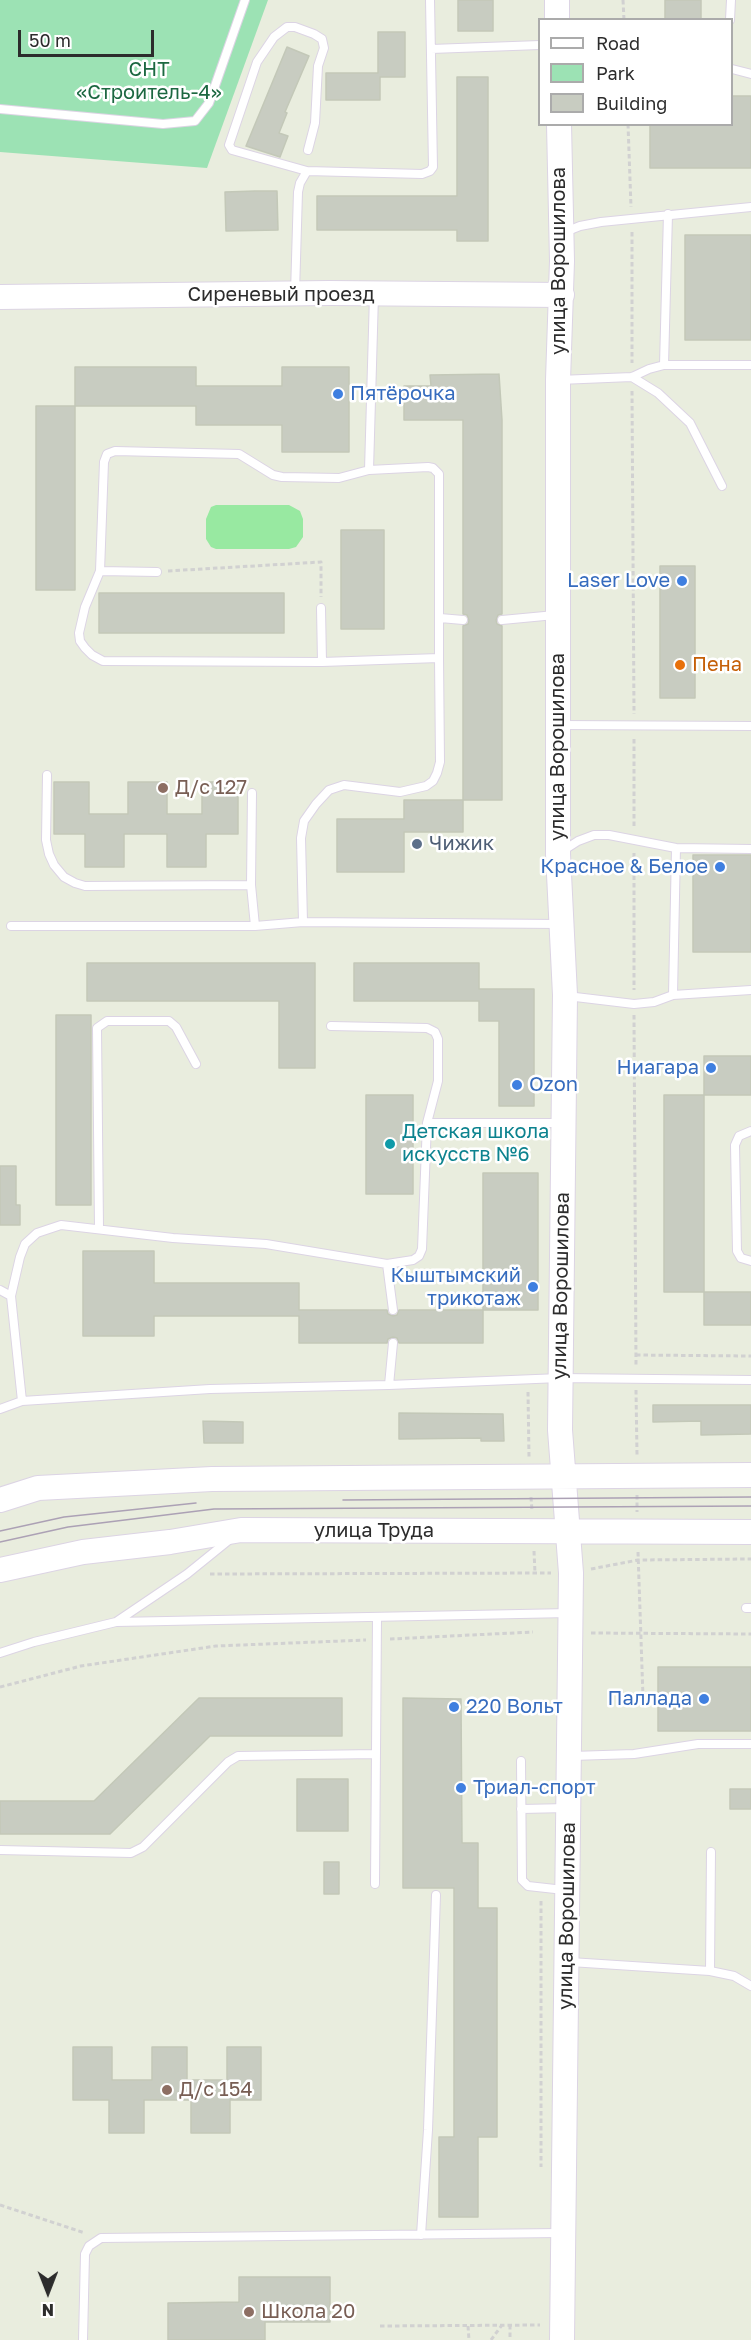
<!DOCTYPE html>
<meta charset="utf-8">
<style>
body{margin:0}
#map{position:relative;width:751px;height:2340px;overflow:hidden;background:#e9edde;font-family:"Golos Text",sans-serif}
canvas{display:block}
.legend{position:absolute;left:538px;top:18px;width:195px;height:108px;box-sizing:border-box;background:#fff;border:2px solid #ababab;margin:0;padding:8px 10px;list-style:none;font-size:18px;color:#2c2c2c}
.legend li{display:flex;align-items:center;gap:12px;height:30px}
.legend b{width:30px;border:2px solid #ababab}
.north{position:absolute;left:18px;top:2262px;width:60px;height:60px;-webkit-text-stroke:4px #fff;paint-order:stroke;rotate:180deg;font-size:16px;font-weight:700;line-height:24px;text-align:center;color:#2c2c2c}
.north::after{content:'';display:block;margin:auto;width:21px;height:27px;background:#2c2c2c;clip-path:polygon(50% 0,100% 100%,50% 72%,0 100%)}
.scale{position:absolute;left:18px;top:30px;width:136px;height:27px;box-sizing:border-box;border:3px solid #2c2c2c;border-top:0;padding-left:8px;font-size:18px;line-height:21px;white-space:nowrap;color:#2c2c2c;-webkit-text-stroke:4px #fff;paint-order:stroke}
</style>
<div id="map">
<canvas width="751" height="2340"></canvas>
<ul class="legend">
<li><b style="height:8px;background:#fff"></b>Road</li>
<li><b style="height:16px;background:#9ce2b4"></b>Park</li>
<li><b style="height:16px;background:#c8ccc1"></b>Building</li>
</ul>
<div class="north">N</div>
<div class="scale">50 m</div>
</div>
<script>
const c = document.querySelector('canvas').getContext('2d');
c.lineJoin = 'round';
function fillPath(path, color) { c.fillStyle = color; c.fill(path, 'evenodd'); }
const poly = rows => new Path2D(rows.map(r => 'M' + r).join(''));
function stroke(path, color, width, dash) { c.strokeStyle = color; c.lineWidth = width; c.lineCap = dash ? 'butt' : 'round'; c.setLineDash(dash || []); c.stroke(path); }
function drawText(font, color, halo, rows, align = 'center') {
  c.font = font + ' "Golos Text",sans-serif'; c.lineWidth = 5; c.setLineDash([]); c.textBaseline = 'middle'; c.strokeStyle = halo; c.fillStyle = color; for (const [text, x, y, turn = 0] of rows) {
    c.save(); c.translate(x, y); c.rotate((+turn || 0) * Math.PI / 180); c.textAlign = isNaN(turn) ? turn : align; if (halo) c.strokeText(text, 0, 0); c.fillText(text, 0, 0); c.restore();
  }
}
const green = poly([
 [0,0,268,0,207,168,0,152]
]);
const pitch = poly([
 [216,505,289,505,300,511,303,519,303,537,296,547,289,549,216,549,211,547,206,539,206,519,211,507]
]);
const building = poly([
 [458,0,493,0,493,31,458,31,458,0],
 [665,0,701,0,701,20,665,20,665,0],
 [378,32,405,32,405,77,380,77,380,100,326,100,326,73,378,73,378,32],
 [287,47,309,56,285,112,287,113,279,133,288,136,280,157,246,146,287,47],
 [457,77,488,77,488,241,457,241,457,230,317,230,317,196,457,196,457,77],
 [732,96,751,96,751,168,650,168,650,124,732,124,732,96],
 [255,191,277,191,278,230,226,231,225,192,255,191],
 [685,235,751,235,751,340,685,340,685,235],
 [75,367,196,367,196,386,282,386,282,367,349,367,349,452,282,452,282,425,196,425,196,406,75,406,75,367],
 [499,374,502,420,502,614,498,615,496,620,497,624,502,626,502,800,463,800,463,626,468,624,469,620,467,615,463,614,463,420,404,420,404,386,431,386,430,375,499,374],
 [36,406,75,406,75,590,36,590,36,406],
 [341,530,384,530,384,629,341,629,341,530],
 [660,566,695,566,695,698,660,698,660,566],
 [99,593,284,593,284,633,99,633,99,593],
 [54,782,89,782,89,814,128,814,128,782,167,782,167,814,202,814,202,782,238,782,238,834,206,834,206,867,167,867,167,834,124,834,124,867,85,867,85,834,54,834,54,782],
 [404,800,463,800,463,832,404,832,404,872,337,872,337,819,404,819,404,800],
 [693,855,751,855,751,952,693,952,693,855],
 [87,963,315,963,315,1068,279,1068,279,1001,87,1001,87,963],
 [354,963,479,963,479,989,534,989,534,1106,499,1106,499,1021,479,1021,479,1001,354,1001,354,963],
 [56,1015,91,1015,91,1205,56,1205,56,1015],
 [704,1056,751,1056,751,1095,704,1095,704,1056],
 [366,1095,413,1095,413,1194,366,1194,366,1095],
 [664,1095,704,1095,704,1292,664,1292,664,1095],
 [0,1166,16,1166,16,1205,20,1205,20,1225,0,1225,0,1166],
 [483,1173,538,1173,538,1310,483,1310,483,1173],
 [83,1251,154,1251,154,1283,299,1283,299,1310,387,1310,388,1314,393,1316,397,1315,399,1310,483,1310,483,1343,399,1343,397,1338,393,1337,388,1339,387,1343,299,1343,299,1316,154,1316,154,1336,83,1336,83,1251],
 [704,1292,751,1292,751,1325,704,1325,704,1292],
 [653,1405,751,1405,751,1434,701,1435,701,1421,653,1422,653,1405],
 [399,1413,503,1414,504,1441,481,1441,481,1438,399,1439,399,1413],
 [203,1421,243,1422,243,1443,204,1443,203,1421],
 [658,1667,751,1667,751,1731,658,1731,658,1667],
 [199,1698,342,1698,342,1736,210,1736,110,1834,0,1834,0,1801,94,1801,199,1698],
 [403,1698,461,1699,462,1843,478,1843,478,1908,497,1908,497,2137,478,2137,478,2217,439,2217,439,2137,454,2137,454,1888,403,1888,403,1698],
 [297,1779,348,1779,348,1831,297,1831,297,1779],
 [730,1789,751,1789,751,1809,730,1809,730,1789],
 [324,1862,339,1862,339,1894,324,1894,324,1862],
 [73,2047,112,2047,112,2080,152,2080,152,2047,187,2047,187,2080,227,2080,227,2047,261,2047,261,2100,230,2100,230,2133,191,2133,191,2100,144,2100,144,2133,109,2133,109,2100,73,2100,73,2047],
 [239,2277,330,2277,330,2322,265,2322,265,2340,168,2340,168,2303,239,2302,239,2277]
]);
const path = poly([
 [623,0,624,20],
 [628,124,631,207],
 [632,232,632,363],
 [632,391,634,714],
 [168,571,321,562,321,597],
 [634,739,634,828],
 [634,853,634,990],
 [634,1015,636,1365],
 [636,1355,751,1356],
 [636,1390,637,1455],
 [528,1392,529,1457],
 [637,1495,637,1512],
 [531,1497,532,1511],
 [534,1551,535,1573],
 [638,1552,643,1697],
 [591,1569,638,1560,751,1559],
 [210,1574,551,1573],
 [591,1633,751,1634],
 [390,1639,533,1632],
 [0,1687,81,1666,216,1646,366,1640],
 [541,1901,541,2167],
 [0,2205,85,2233],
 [510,2325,510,2340],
 [380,2326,540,2325],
 [468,2326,469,2340],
 [491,2340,502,2325]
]);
const lane = poly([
 [730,20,731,0],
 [431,49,540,45],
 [732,69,751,74],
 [0,109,163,124,195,121,209,103,245,0],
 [307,171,232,150,229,145,257,62,274,37,287,27,295,27,314,34,322,39,324,48,318,66,315,123,308,150],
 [565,232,580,226,601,222,751,207],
 [295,293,298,192,300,183,307,171,422,174,430,171,433,167,430,0],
 [664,365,668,214],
 [632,377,658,393,690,423,722,486],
 [559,380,632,377,649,369,664,365,751,365],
 [100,571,85,607,79,633,80,641,85,648,92,655,103,661,322,662,439,658,439,474,433,468,428,467,369,470],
 [157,572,100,571,104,462,107,454,115,451,239,454,273,475,282,477,339,478,369,470,374,295],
 [321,608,322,662],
 [440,618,463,620],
 [502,620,555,615],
 [439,658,440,762,437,773,433,781,426,786,400,792,344,785,329,790,316,804,304,821,301,838,303,922,560,924],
 [559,725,751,726],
 [47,775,46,840,49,854,54,865,64,877,75,883,85,886,251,885],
 [252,793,251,885,255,926],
 [561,852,578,841,594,835,609,835,676,848,751,849],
 [11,926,255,926,303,922],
 [673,995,676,848],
 [567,996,634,1004,654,1002,673,995,751,990],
 [331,1026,427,1028,435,1032,438,1039,438,1081,427,1123,563,1123],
 [751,1131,739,1136,735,1145,737,1251,741,1258,751,1261],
 [99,1228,97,1028,107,1021,169,1021,176,1027,196,1064],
 [387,1264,393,1310],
 [0,1290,11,1296],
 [389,1385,393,1343],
 [22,1401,11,1296,20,1257,25,1244,37,1233,61,1225,173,1238,266,1244,387,1264,413,1260,419,1256,422,1249,427,1123],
 [0,1409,22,1401,210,1389,389,1385,560,1378,751,1380],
 [746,1608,751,1608],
 [116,1622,187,1574,229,1540],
 [0,1653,34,1642,116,1622,570,1613],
 [572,1756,634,1754,698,1744,751,1744],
 [521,1761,522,1880,528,1886,564,1890],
 [521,1809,568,1808],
 [0,1850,131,1853,143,1847,228,1762,238,1756,376,1754],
 [711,1852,710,1971,734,1976,751,1986],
 [375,1884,377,1617],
 [570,1962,710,1971],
 [421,2235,428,2130,436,1895],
 [83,2340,85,2254,89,2246,101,2238,560,2233]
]);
const secondary = poly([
 [557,20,557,0],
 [559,124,562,261,558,380,558,854,565,995,560,1430,571,1573,562,2340],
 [0,297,329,293,562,295],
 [0,1500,38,1488,212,1479,751,1475],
 [0,1570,83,1552,170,1542,241,1530,751,1532]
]);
const tram = poly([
 [343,1500,751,1497],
 [0,1531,64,1517,196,1503],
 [0,1542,68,1527,214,1509,751,1506]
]);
const markers = [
 [338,394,6,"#3f7fe0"],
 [682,581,6,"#3f7fe0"],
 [680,665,6,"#e8710a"],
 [163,788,6,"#8d6e63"],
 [417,844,6,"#5c6f8a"],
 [720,867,6,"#3f7fe0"],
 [711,1068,6,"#3f7fe0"],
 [517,1085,6,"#3f7fe0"],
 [390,1144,6,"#0f9aa8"],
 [533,1287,6,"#3f7fe0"],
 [704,1699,6,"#3f7fe0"],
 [454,1707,6,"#3f7fe0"],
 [461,1788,6,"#3f7fe0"],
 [167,2090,6,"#8d6e63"],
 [249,2312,6,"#8d6e63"]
];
const parkNames = [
 ["СНТ",149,70],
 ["«Строитель-4»",149,93]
];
const streetNames = [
 ["улица Ворошилова",559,261,-90],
 ["Сиреневый проезд",281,295],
 ["улица Ворошилова",558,747,-90],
 ["улица Ворошилова",561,1286,-89],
 ["улица Труда",374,1531],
 ["улица Ворошилова",567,1916,-89]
];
const shopNames = [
 ["Пятёрочка",350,394,"left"],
 ["Laser Love",670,581],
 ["Красное & Белое",708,867],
 ["Ниагара",699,1068],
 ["Ozon",529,1085,"left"],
 ["Кыштымский",521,1276],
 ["трикотаж",521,1299],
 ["Паллада",692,1699],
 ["220 Вольт",466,1707,"left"],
 ["Триал-спорт",473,1788,"left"]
];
const foodNames = [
 ["Пена",692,665]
];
const educationNames = [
 ["Д/с 127",175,788],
 ["Д/с 154",179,2090],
 ["Школа 20",261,2312]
];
const serviceNames = [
 ["Чижик",429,844]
];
const cultureNames = [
 ["Детская школа",402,1132],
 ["искусств №6",402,1155]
];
fillPath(green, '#9ce2b4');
fillPath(pitch, '#98e9a1');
fillPath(building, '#c8ccc1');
stroke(building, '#c3c8b8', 1.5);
stroke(lane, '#dcd4e4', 10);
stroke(secondary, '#dcd4e4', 26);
stroke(path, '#d1d1d1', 3, [4.5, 3]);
stroke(lane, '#fff', 8);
stroke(secondary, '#fff', 24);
stroke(tram, '#aca1b5', 1.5);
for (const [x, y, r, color] of markers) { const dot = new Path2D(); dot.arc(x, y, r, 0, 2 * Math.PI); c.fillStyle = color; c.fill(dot); stroke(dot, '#fff', 2); }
drawText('20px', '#1c6841', '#fff', parkNames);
drawText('20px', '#2c2c2c', '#fff', streetNames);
drawText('20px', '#366cbe', '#fff', shopNames, 'right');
drawText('20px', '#c56008', '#fff', foodNames, 'left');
drawText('20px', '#785e54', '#fff', educationNames, 'left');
drawText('20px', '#4e5e75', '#fff', serviceNames, 'left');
drawText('20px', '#0d838f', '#fff', cultureNames, 'left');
</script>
